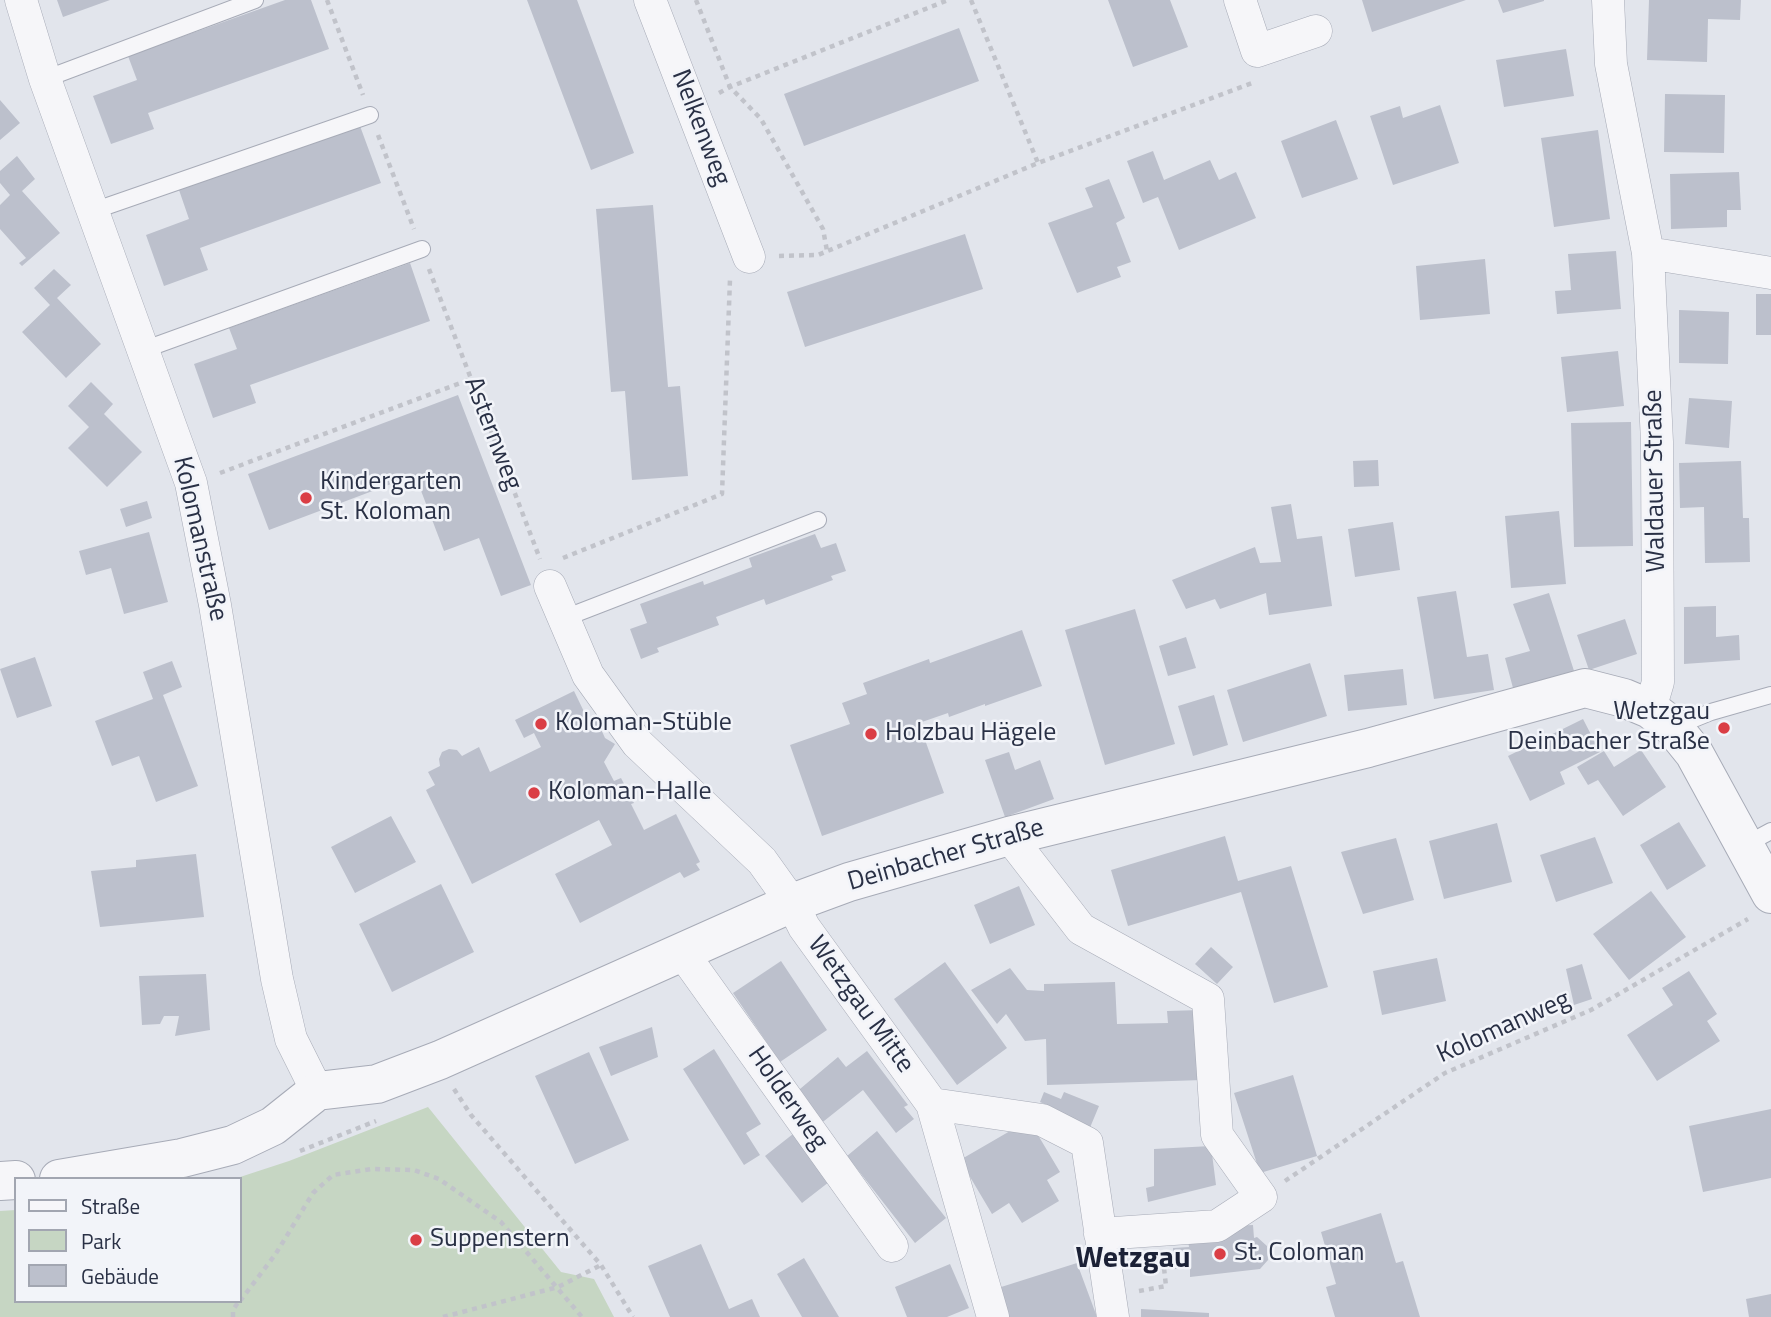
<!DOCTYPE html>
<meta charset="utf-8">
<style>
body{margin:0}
#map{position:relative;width:1771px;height:1317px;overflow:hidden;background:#e2e5ec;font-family:"Titillium Web",sans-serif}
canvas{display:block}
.legend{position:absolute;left:14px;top:1177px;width:228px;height:126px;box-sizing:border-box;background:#f2f4f9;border:2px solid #a2a6b1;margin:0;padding:9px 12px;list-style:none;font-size:21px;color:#293045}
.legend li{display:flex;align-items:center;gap:14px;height:35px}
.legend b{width:35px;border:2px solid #a2a6b1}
</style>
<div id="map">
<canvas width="1771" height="1317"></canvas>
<ul class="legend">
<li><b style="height:9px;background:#f6f6f9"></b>Straße</li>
<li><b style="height:19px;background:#c6d6c3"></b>Park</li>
<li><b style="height:19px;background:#bcc0cc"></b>Gebäude</li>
</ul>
</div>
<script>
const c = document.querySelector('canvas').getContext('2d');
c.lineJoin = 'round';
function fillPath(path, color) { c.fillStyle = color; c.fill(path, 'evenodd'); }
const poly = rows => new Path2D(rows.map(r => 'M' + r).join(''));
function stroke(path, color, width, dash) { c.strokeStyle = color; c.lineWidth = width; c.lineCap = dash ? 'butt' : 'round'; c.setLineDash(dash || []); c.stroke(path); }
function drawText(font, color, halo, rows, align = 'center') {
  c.font = font + ' "Titillium Web",sans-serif'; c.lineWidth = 5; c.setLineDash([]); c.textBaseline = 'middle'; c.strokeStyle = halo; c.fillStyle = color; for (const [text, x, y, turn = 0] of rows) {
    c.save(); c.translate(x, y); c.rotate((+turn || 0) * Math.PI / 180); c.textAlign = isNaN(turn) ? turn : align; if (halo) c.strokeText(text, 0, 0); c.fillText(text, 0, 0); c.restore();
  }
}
const green = poly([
 [428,1107,561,1272,594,1279,614,1317,0,1317,0,1211,16,1210,16,1301,240,1301,240,1179,234,1179,289,1161]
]);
const building = poly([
 [57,0,110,0,63,17],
 [285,0,311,0,329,49,148,113,154,129,111,144,93,96,137,80,128,56],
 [527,0,577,0,634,153,591,170],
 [1108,0,1170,0,1188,47,1133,67],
 [1362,0,1466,0,1372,32],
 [1498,0,1544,0,1544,1,1503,13],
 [1649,0,1741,0,1740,20,1708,19,1707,62,1647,60],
 [959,28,979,81,804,146,784,94],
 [1566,49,1574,96,1504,107,1496,60],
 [1665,94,1725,95,1724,153,1664,152],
 [0,100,20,123,0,140],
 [1440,105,1459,163,1393,185,1370,116,1400,106,1403,118],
 [1336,120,1358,179,1302,198,1281,141],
 [360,126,381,183,200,248,208,270,164,286,146,235,189,219,179,190],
 [1598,130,1610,219,1554,227,1541,138],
 [1153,151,1164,180,1210,160,1219,180,1236,172,1256,218,1179,250,1158,197,1143,203,1127,161],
 [17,156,35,179,22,191,60,233,22,266,19,263,26,258,0,229,0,205,10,195,0,183,0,171],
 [1739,172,1741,210,1727,210,1727,227,1671,229,1670,174],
 [1109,179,1125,218,1116,223,1131,262,1117,267,1121,277,1077,293,1048,223,1093,207,1085,188],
 [653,205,668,387,680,386,688,476,632,480,625,391,611,392,596,209],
 [965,234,983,289,805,347,787,292],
 [1616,251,1621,309,1557,314,1555,291,1571,290,1568,254],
 [1485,259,1490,314,1420,320,1416,266],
 [410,263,430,321,250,385,256,403,213,418,194,364,237,349,229,328],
 [54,269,71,285,57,298,101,344,66,378,22,332,50,305,34,288],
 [1756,294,1771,294,1771,335,1756,335],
 [1679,310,1729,312,1728,364,1679,363],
 [1618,351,1624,406,1567,412,1561,357],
 [91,382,113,404,104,414,142,452,107,487,68,448,89,427,68,406],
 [458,395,531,585,501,596,479,538,444,551,415,475,269,530,248,474],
 [1689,398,1732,401,1729,448,1685,444],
 [1631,422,1633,546,1574,547,1571,423],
 [1378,460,1379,486,1354,487,1353,461],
 [1741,461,1743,518,1749,518,1750,562,1705,563,1704,507,1680,508,1679,463],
 [147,501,152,518,126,527,120,509],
 [1291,504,1297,539,1322,536,1332,606,1269,615,1266,593,1220,609,1215,599,1186,609,1172,580,1255,547,1260,563,1281,562,1271,507],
 [1559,511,1566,584,1511,588,1505,516],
 [1393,522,1400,570,1355,577,1348,529],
 [149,532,168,602,124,614,111,568,86,575,79,551],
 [815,534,821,548,836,543,846,571,831,576,833,580,766,605,764,599,716,617,719,625,657,648,659,652,641,659,630,629,647,623,640,604,703,581,704,585,752,567,749,558],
 [1456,591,1467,657,1488,654,1494,690,1434,699,1417,597],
 [1549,593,1575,674,1513,688,1505,658,1530,651,1513,604],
 [1716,606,1716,637,1739,635,1740,660,1684,664,1684,607],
 [1135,609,1175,744,1105,765,1065,630],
 [1625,619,1637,654,1589,670,1577,635],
 [1022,630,1042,686,985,706,985,704,949,717,948,713,919,723,944,793,822,836,790,745,850,724,842,703,867,694,863,683,929,659,930,663],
 [1186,637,1196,668,1168,676,1159,646],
 [35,657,52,706,17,718,0,669],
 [172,661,182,687,163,695,198,786,156,802,139,756,112,766,95,721,153,699,143,672],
 [1310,663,1327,716,1243,742,1227,690],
 [1403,669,1407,705,1348,711,1344,675],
 [574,691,589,722,596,718,605,738,615,744,604,762,614,781,621,778,634,803,631,804,644,830,676,814,700,862,696,864,700,870,684,878,680,872,580,923,555,874,612,845,599,820,472,884,426,790,435,785,428,772,440,766,439,759,442,752,449,749,457,750,462,756,479,747,490,772,541,747,534,733,524,738,515,720],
 [1214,695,1228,745,1193,756,1178,706],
 [1583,719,1600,752,1560,772,1565,784,1530,801,1508,756],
 [1641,750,1666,787,1623,816,1598,780,1588,785,1577,767,1604,751,1614,767],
 [1009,752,1015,770,1040,760,1054,799,1005,817,985,760],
 [391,816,416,862,355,893,331,847],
 [1679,822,1706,866,1667,890,1640,845],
 [1497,823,1512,882,1444,899,1429,841],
 [1225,836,1238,881,1291,866,1328,987,1274,1003,1241,892,1128,926,1111,870],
 [1595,837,1613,883,1556,902,1540,855],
 [1396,838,1414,900,1363,914,1341,852],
 [196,854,204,917,100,927,91,871,136,867,136,860],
 [441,884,474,952,392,992,359,924],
 [1019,886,1035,925,990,944,974,905],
 [1651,891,1686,937,1629,980,1593,934],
 [1211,947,1233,967,1217,984,1195,964],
 [1437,958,1446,1001,1382,1015,1373,971],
 [781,961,827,1030,780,1062,733,993],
 [945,962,1007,1048,957,1085,894,999],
 [1582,964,1592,999,1574,1005,1566,969],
 [1010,968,1027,990,1044,991,1044,984,1115,982,1117,1024,1168,1023,1167,1011,1201,1010,1203,1080,1047,1085,1046,1039,1025,1041,1006,1014,997,1024,971,990],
 [1689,971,1717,1014,1707,1021,1720,1041,1657,1081,1627,1035,1673,1005,1662,988],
 [206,974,210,1030,175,1036,179,1016,164,1016,160,1024,142,1025,139,976],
 [652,1027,658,1057,611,1076,599,1047],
 [714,1049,761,1124,746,1133,760,1155,744,1165,683,1069],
 [867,1051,908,1105,904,1107,914,1119,896,1133,863,1090,819,1125,794,1094,838,1057,846,1067],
 [589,1052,629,1140,575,1164,535,1076],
 [1293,1075,1317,1156,1260,1173,1234,1093],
 [1044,1092,1061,1099,1064,1092,1099,1106,1089,1130,1054,1115,1056,1109,1040,1102],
 [1771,1109,1771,1178,1703,1192,1689,1126],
 [1029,1120,1060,1172,1047,1180,1059,1201,1022,1223,1009,1203,992,1214,960,1160],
 [877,1131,946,1218,915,1243,847,1156],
 [793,1134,829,1182,802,1203,765,1156],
 [1211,1146,1216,1185,1148,1202,1146,1188,1154,1186,1154,1149],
 [1381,1213,1396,1263,1403,1261,1420,1317,1335,1317,1326,1287,1336,1284,1321,1232],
 [1253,1225,1254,1238,1257,1237,1267,1246,1268,1260,1260,1269,1190,1277,1190,1268,1174,1269,1173,1248,1189,1247,1188,1240,1231,1237,1230,1226],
 [701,1244,729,1309,752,1299,760,1317,670,1317,648,1266],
 [804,1258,839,1317,802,1317,777,1274],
 [1077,1263,1097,1317,1008,1317,998,1288],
 [950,1264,969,1308,947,1317,907,1317,895,1287],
 [1771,1294,1771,1317,1749,1317,1746,1299],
 [1141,1309,1209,1313,1209,1317,1141,1317]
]);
const path = poly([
 [327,0,363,95],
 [696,0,730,87,761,119,823,229,827,251],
 [971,0,1038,163],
 [719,93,730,87,948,0],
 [378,135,414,229],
 [779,256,818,255,1038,163,1255,82],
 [429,269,540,559],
 [220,473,471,379],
 [563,558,722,494,730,279],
 [454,1089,471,1115,601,1265,633,1317],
 [300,1151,376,1121],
 [1285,1181,1445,1073,1591,1010,1748,919],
 [1139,1291,1166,1286,1163,1259],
 [240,1301,275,1255,313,1193,333,1175,372,1169,414,1170,439,1179,501,1222,582,1317],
 [233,1317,233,1310,239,1301],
 [443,1317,558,1287,601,1265]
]);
const service = poly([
 [45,79,255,0],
 [93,211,370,115],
 [143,350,422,249],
 [562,619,818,520],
 [1674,727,1711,712,1771,695],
 [1745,845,1771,831]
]);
const minor = poly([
 [21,0,45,79,191,483,215,605,277,979,291,1039,317,1091],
 [650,0,749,257],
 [1240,0,1257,51,1316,31],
 [1608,0,1611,64,1648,253,1657,442,1658,682,1650,709],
 [1648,253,1771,273],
 [550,586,588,675,637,743,762,861,792,903,804,927,932,1104,993,1317],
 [1009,836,1081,929,1208,999,1217,1135,1261,1197,1217,1226,1100,1234],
 [682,952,892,1246],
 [932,1104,1042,1120,1087,1143,1113,1317]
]);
const tertiary = poly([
 [59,1179,182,1158,233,1145,273,1126,317,1091,377,1084,440,1060,792,903,849,882,1009,836,1368,748,1585,688,1624,698,1650,709,1673,727,1694,753,1771,894],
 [0,1181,16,1180]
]);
const markers = [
 [306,498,7,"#da3e45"],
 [541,724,7,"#da3e45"],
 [1724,728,7,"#da3e45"],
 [871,734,7,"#da3e45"],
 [534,793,7,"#da3e45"],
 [416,1240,7,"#da3e45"],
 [1220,1254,7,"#da3e45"]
];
const streetNames = [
 ["Nelkenweg",700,128,69],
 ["Asternweg",492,434,69],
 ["Waldauer Straße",1656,481,-91],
 ["Kolomanstraße",199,539,77],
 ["Deinbacher Straße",946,856,-16],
 ["Wetzgau Mitte",860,1005,54],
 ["Kolomanweg",1504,1028,-24],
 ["Holderweg",787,1099,55]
];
const poiNames = [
 ["Kindergarten",320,483],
 ["St. Koloman",320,513],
 ["Wetzgau",1710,713,"right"],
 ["Deinbacher Straße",1710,743,"right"],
 ["Koloman-Stüble",555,724],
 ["Holzbau Hägele",885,734],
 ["Koloman-Halle",548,793],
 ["Suppenstern",430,1240],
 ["St. Coloman",1234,1254]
];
const quarterNames = [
 ["Wetzgau",1133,1260]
];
fillPath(green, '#c6d6c3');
fillPath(building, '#bcc0cc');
stroke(service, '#a7abb7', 18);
stroke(minor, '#a7abb7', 33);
stroke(tertiary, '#a7abb7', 40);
stroke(path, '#c1c3ca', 4.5, [5, 5]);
stroke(service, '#f6f6f9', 16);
stroke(minor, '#f6f6f9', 32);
stroke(tertiary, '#f6f6f9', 38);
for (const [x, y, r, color] of markers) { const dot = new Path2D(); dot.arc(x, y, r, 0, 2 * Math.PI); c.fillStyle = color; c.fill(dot); stroke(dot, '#f2f4f9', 2.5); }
drawText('26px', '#293045', '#f2f4f9', streetNames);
drawText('26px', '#293045', '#f2f4f9', poiNames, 'left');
drawText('bold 30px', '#1b2136', '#f2f4f9', quarterNames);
</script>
